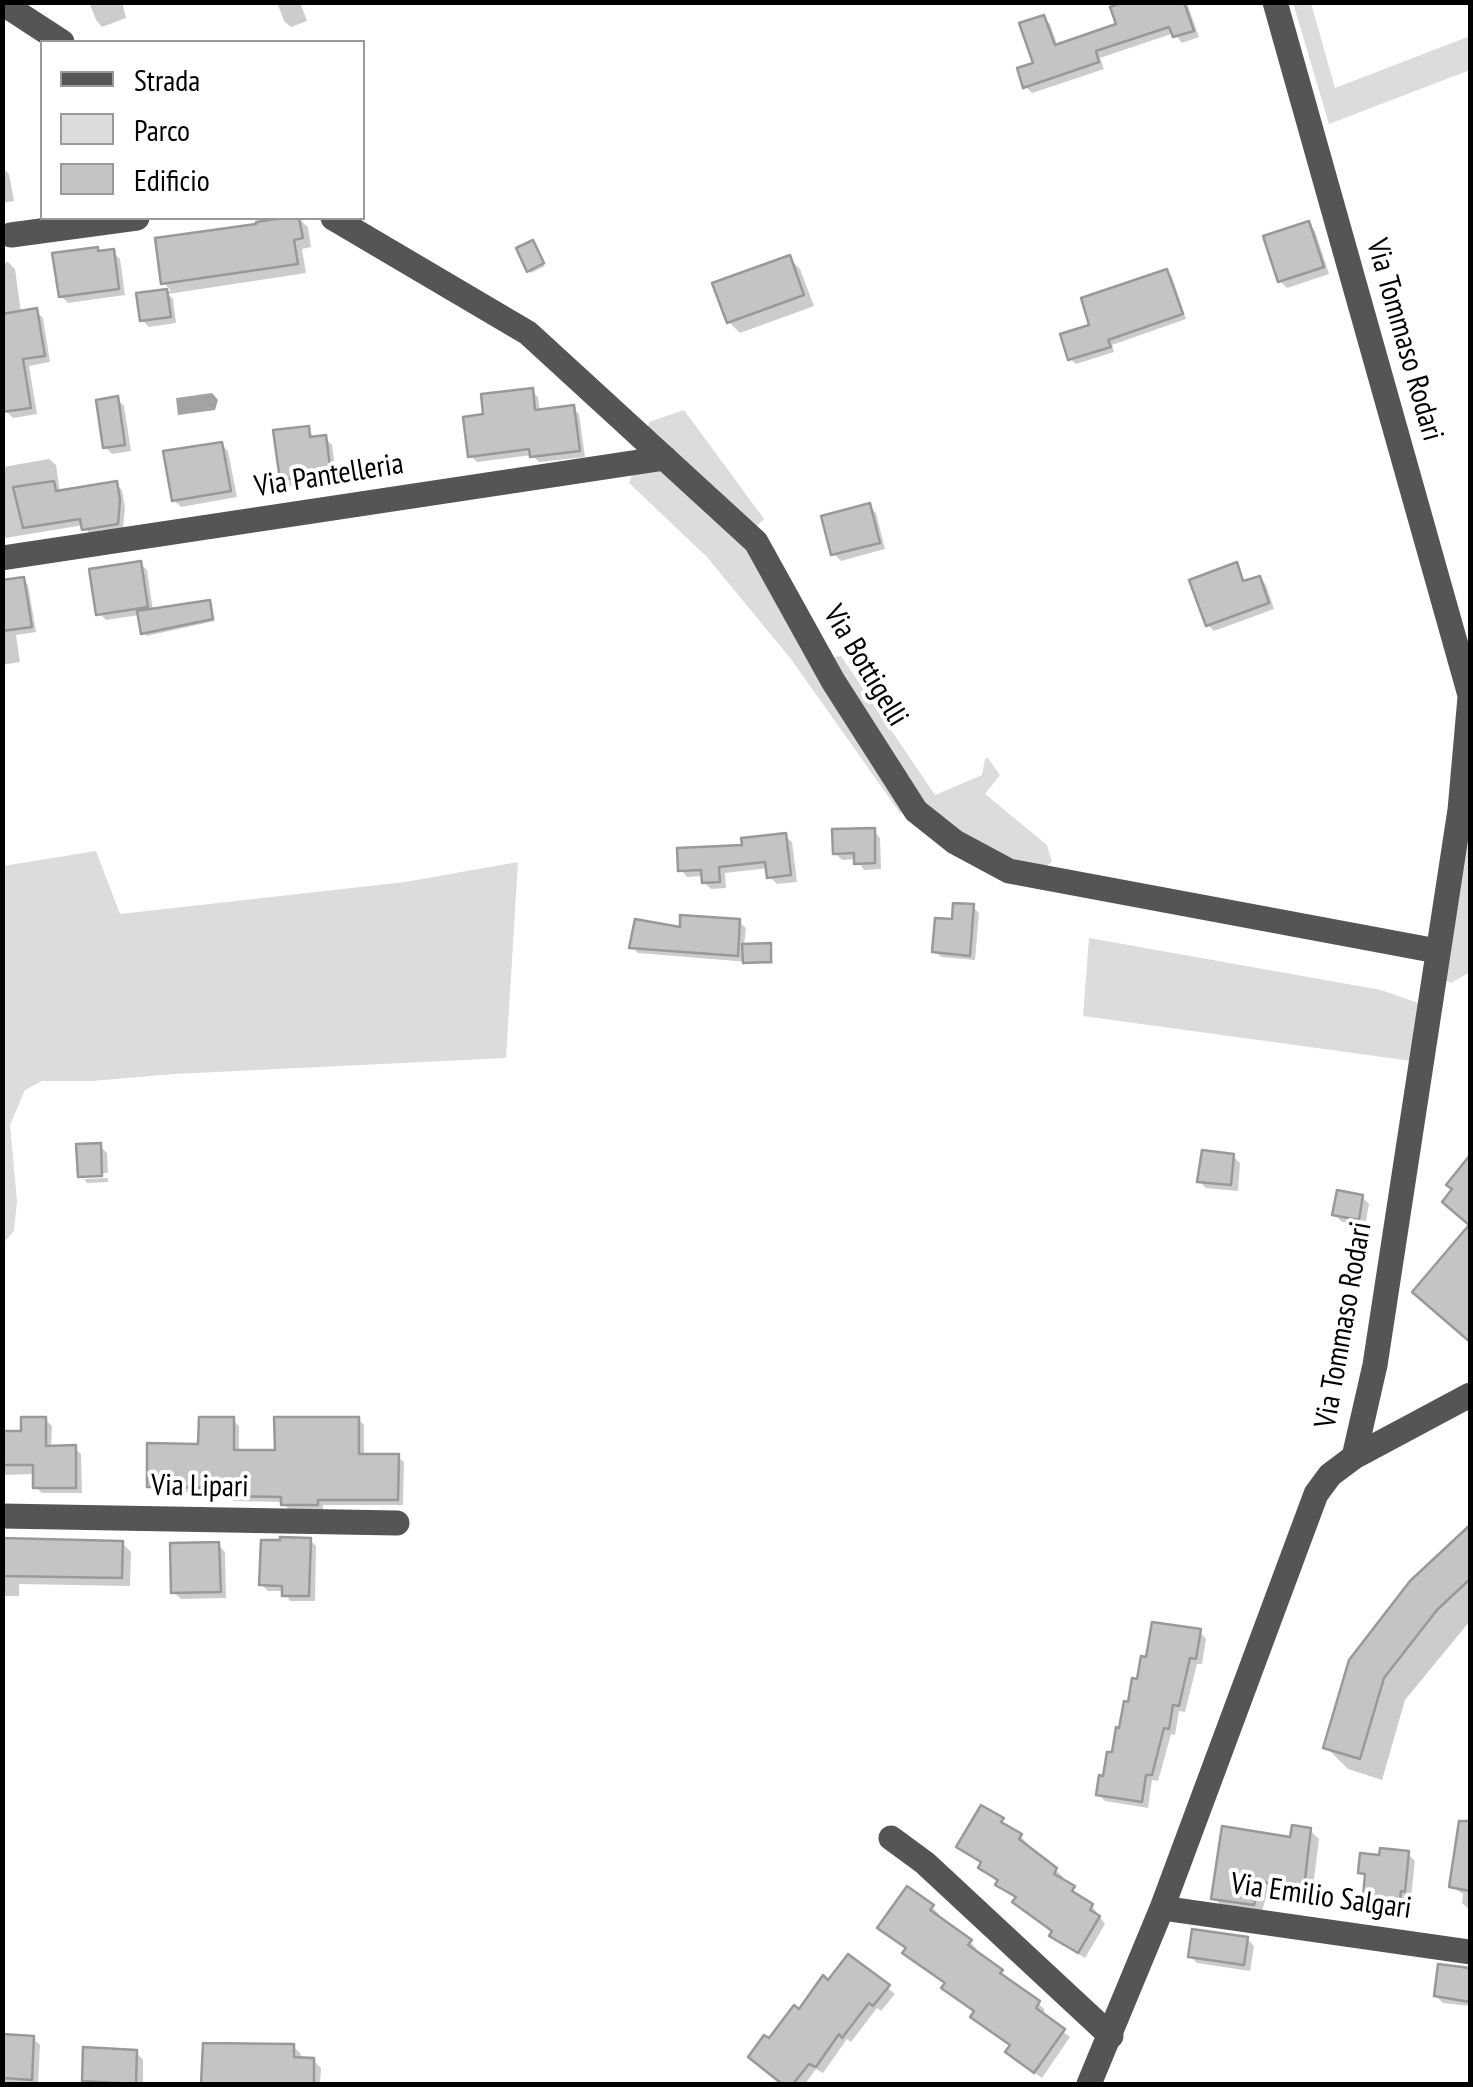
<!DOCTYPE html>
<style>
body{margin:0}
#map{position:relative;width:1473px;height:2087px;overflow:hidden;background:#fff;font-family:"PT Sans Narrow",sans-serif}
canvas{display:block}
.frame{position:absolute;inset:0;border:5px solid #000;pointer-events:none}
.legend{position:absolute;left:40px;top:40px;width:325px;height:180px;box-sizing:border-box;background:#fff;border:2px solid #999;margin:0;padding:12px 18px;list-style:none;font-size:30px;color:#000}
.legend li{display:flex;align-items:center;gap:20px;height:50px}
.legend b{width:50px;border:2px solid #999}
</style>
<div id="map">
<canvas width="1473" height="2087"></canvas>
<div class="frame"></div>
<ul class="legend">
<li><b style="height:12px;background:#555"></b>Strada</li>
<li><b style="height:28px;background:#dcdcdc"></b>Parco</li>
<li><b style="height:28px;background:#c4c4c4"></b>Edificio</li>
</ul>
</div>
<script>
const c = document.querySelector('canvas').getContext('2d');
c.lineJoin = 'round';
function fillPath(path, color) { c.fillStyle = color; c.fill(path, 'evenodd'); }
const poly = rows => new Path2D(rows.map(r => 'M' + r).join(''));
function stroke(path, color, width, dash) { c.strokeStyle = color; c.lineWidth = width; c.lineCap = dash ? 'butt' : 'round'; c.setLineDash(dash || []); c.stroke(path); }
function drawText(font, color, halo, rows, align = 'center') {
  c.font = font + ' "PT Sans Narrow",sans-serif'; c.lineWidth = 8; c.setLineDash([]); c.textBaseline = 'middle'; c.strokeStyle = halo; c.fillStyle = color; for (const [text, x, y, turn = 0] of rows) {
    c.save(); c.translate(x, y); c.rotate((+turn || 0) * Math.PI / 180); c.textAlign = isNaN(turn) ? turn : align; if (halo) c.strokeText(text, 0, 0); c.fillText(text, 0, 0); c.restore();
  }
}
const green = poly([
 [1293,3,1311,3,1335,88,1470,36,1470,70,1329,124],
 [684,410,764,519,750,533,646,437,649,422],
 [664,461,755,546,916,811,900,813,791,659,707,557,629,483,636,465],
 [841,656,935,795,982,775,985,759,988,758,1000,775,985,794,1047,845,1052,862,1041,869,1023,870,959,836,921,806,829,658],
 [1470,790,1470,972,1451,983,1445,980],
 [96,851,120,914,405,882,518,862,506,1058,174,1074,92,1081,42,1081,25,1090,10,1125,17,1201,14,1231,3,1244,3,866],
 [1089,938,1381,990,1421,1004,1412,1061,1083,1016]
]);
const water = poly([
 [212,393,218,400,215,410,178,415,176,398]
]);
const shadow = poly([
 [89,2,122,2,126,18,102,27,96,20],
 [277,2,300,2,307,21,291,27,284,21],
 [1131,2,1190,2,1187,3,1199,37,1182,43,1174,33,1100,58,1104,69,1032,93,1025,86,1036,64,1044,18,1050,24,1058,47,1119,25],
 [2,167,9,174,14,201,2,203],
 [298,218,308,227,311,247,302,249,306,273,168,294,173,299,176,323,149,327,142,320,139,295,171,291,164,283,259,224],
 [1308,224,1315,231,1329,274,1287,288,1280,281],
 [535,246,545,266,531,273,529,270],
 [97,249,101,254,113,252,120,259,125,295,68,303,61,296],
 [789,258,800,269,814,306,740,333,729,322],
 [8,262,15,269,21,313,36,311,43,318,50,362,29,366,37,414,13,418,6,411,2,352,2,263],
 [1166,272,1172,277,1186,319,1112,345,1114,352,1076,364,1070,359,1092,327],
 [532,391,538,397,540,412,573,408,579,414,585,457,539,462,532,455,477,462,471,456,486,416],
 [117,399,124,406,131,451,112,454,105,447],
 [308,429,315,439,325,438,332,445,337,481,289,486,282,479],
 [221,444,228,451,237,497,181,507,174,500],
 [49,459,56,465,60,493,116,484,122,490,125,508,123,529,90,535,84,525,5,538,2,542,2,462,3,467],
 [869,506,876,513,885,549,841,561,834,554],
 [140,563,147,570,153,611,209,603,215,621,146,636,140,615,106,620,99,613],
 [1236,565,1246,583,1260,578,1266,585,1274,609,1214,631,1208,625],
 [23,580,28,585,36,632,16,635,20,662,2,665,2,583],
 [874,831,880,838,881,869,864,870,857,859,842,860,835,853],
 [785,836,792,842,797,882,777,884,770,877,769,868,725,873,726,888,711,889,704,882,704,876,687,877,681,870],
 [973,907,979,913,975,960,941,957,935,951,954,922],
 [739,922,746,928,744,946,770,946,773,964,638,953,632,947,682,930],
 [100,1146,107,1153,108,1173,84,1174,84,1179,80,1176],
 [1233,1156,1240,1163,1238,1191,1206,1188,1199,1181],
 [108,1178,108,1182,87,1183,84,1179],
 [1362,1197,1369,1204,1365,1226,1342,1222,1335,1215],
 [45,1419,52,1426,51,1448,75,1448,81,1454,82,1493,42,1493,36,1487,36,1474,2,1475,2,1433,24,1434],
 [358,1419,364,1425,364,1456,397,1456,404,1462,403,1505,323,1505,323,1510,289,1510,283,1502,233,1501,226,1493,155,1492,149,1486,233,1420,239,1426,239,1452,278,1453],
 [1470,1528,1470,1621,1405,1700,1382,1780,1348,1769,1326,1747,1412,1583],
 [2,1540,122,1543,131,1552,130,1586,19,1584,19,1596,2,1596],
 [310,1540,316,1546,315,1601,290,1601,284,1591,268,1591,261,1584],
 [218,1545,225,1552,226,1598,181,1599,174,1592],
 [1200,1632,1206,1639,1202,1664,1197,1664,1185,1712,1179,1711,1175,1735,1171,1734,1158,1781,1152,1780,1148,1808,1105,1801,1098,1794,1139,1682],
 [1310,1830,1319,1839,1312,1895,1268,1889,1262,1912,1222,1906,1214,1898],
 [1020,1836,1027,1843,1025,1847,1056,1870,1063,1877,1061,1881,1092,1906,1105,1924,1085,1958,1059,1942,1052,1935,1054,1932,988,1874,981,1868,983,1864,960,1847],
 [1408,1854,1415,1861,1411,1897,1407,1897,1405,1914,1385,1912,1378,1902,1366,1895,1367,1878,1361,1872,1382,1857],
 [1456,1858,1470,1860,1470,1910,1462,1903,1463,1894,1452,1887],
 [932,1907,939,1914,936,1918,970,1942,977,1949,974,1952,1038,2003,1045,2010,1042,2015,1070,2037,1042,2078,1015,2059,1013,2046,908,1949,887,1934],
 [1247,1939,1254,1946,1250,1971,1197,1963,1190,1956],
 [849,1957,895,1994,881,2011,877,2008,851,2042,847,2039,823,2073,816,2069,805,2084,784,2084,758,2064,770,2041,800,2013],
 [1440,1966,1470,1969,1470,2006,1443,2003,1436,1996],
 [2,2037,33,2038,40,2045,38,2084,2,2084],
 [205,2046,293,2046,301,2054,300,2060,313,2060,321,2068,320,2084,203,2084],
 [85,2050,136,2052,143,2060,143,2084,84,2084]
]);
const building = poly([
 [1123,2,1184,2,1194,31,1173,37,1169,27,1096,51,1099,62,1023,88,1017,68,1033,63,1019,23,1044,15,1055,45,1116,24,1110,7,1123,2],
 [283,218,299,218,303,238,294,240,298,264,161,284,155,238,256,224,256,222,283,218],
 [1309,221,1324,267,1278,282,1263,236,1309,221],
 [533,240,544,263,527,272,516,248,533,240],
 [98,247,98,251,114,249,119,289,59,297,52,253,98,247],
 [790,255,804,295,727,323,712,283,790,255],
 [1167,269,1183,314,1108,340,1111,347,1068,360,1060,334,1089,325,1081,298,1167,269],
 [167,289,171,317,140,321,136,293,167,289],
 [37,308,45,356,23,359,31,408,2,412,2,314,37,308],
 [533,388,535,410,574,405,580,451,530,457,529,449,468,457,463,417,483,414,481,394,533,388],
 [118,396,125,445,103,448,96,400,118,396],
 [309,426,310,437,326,435,331,474,280,480,273,430,309,426],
 [222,442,231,491,172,501,163,451,222,442],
 [54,481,56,491,117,481,120,500,118,524,82,530,80,519,23,528,13,487,54,481],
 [870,503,880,543,831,555,821,516,870,503],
 [141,561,148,607,96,615,89,569,141,561],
 [1237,562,1243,581,1260,576,1269,603,1206,626,1189,580,1237,562],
 [24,577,32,627,2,631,2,580,24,577],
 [210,600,213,619,141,634,137,611,210,600],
 [875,828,875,863,854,864,854,853,833,854,832,829,875,828],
 [786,833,791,875,767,878,765,862,719,867,720,882,702,883,701,870,678,871,677,848,742,845,741,838,786,833],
 [953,903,974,904,970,956,932,952,935,918,952,919,953,903],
 [680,915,740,919,738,956,629,948,635,919,680,927,680,915],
 [771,943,771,962,743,963,742,944,771,943],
 [101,1143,102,1176,78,1177,76,1144,101,1143],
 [1202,1150,1234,1154,1231,1185,1197,1182,1202,1150],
 [1470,1155,1470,1342,1412,1292,1469,1225,1442,1202,1452,1189,1446,1185,1470,1155],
 [1337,1190,1363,1195,1359,1220,1332,1215,1337,1190],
 [21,1417,46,1417,46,1446,76,1445,76,1488,33,1488,33,1465,2,1465,2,1431,21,1431,21,1417],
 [199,1417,234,1417,234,1450,275,1450,274,1417,359,1417,359,1454,399,1454,398,1500,318,1500,318,1505,281,1505,281,1497,224,1496,224,1488,147,1487,147,1443,198,1444,199,1417],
 [1470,1525,1470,1579,1437,1610,1384,1678,1360,1759,1323,1748,1349,1660,1410,1581,1470,1525],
 [280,1537,311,1538,309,1596,282,1596,282,1586,259,1585,261,1540,280,1540,280,1537],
 [2,1538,123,1541,122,1578,2,1576,2,1538],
 [219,1542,221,1592,171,1593,170,1543,219,1542],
 [1152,1622,1201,1629,1196,1659,1190,1658,1179,1706,1173,1705,1169,1729,1164,1728,1152,1775,1146,1775,1142,1802,1096,1795,1099,1775,1103,1776,1107,1752,1112,1752,1116,1727,1119,1728,1124,1701,1128,1702,1132,1678,1137,1679,1141,1656,1146,1657,1152,1622],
 [981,1805,1004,1818,1001,1822,1022,1834,1019,1839,1057,1868,1054,1874,1075,1886,1072,1891,1093,1904,1090,1910,1100,1916,1078,1953,1049,1936,1052,1931,1012,1902,1016,1897,995,1885,998,1880,978,1868,981,1862,956,1847,981,1805],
 [1459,1821,1470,1821,1470,1891,1449,1887,1459,1821],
 [1292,1825,1311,1828,1304,1888,1260,1882,1254,1905,1211,1899,1222,1826,1290,1837,1292,1825],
 [1380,1848,1409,1851,1405,1892,1401,1891,1399,1908,1376,1906,1376,1897,1363,1896,1365,1874,1358,1873,1360,1853,1379,1855,1380,1848],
 [907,1886,934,1905,930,1910,972,1940,968,1945,1003,1970,1000,1973,1040,2001,1036,2008,1065,2029,1034,2073,1005,2052,1010,2045,970,2017,974,2011,941,1988,945,1983,902,1953,906,1948,877,1928,907,1886],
 [1192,1929,1248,1937,1244,1965,1188,1957,1192,1929],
 [848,1954,890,1985,873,2006,869,2003,842,2038,839,2034,816,2067,809,2064,793,2084,782,2084,748,2057,764,2035,769,2038,794,2005,799,2009,823,1975,828,1980,848,1954],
 [1438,1964,1470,1968,1470,2002,1434,1996,1438,1964],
 [2,2034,34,2036,32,2080,2,2078,2,2034],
 [203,2043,294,2044,294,2057,314,2058,314,2084,201,2084,203,2043],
 [83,2047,137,2050,136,2084,82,2081,83,2047]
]);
const minor = poly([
 [1275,2,1470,695],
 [2,3,62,42],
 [333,218,528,333,756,542,833,681,916,811,955,842,1009,871,1437,951],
 [11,235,137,218],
 [2,558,665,458],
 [1354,1457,1375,1365,1460,810,1470,697],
 [2,1516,397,1523],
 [891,1838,925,1863,1111,2036],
 [1162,1908,1470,1952],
 [1089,2084,1162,1908,1316,1494,1330,1475,1354,1457,1470,1395]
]);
const streetNames = [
 ["Via Tommaso Rodari",1404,340,74],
 ["Via Pantelleria",329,476,-9],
 ["Via Bottigelli",865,666,59],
 ["Via Tommaso Rodari",1344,1325,-80],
 ["Via Lipari",200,1487,1],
 ["Via Emilio Salgari",1321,1897,8]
];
fillPath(green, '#dcdcdc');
fillPath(water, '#a3a3a3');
fillPath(shadow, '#0003');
fillPath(building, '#c4c4c4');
stroke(building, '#999', 2.5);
stroke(minor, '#555', 25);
drawText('30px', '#000', '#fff', streetNames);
</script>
